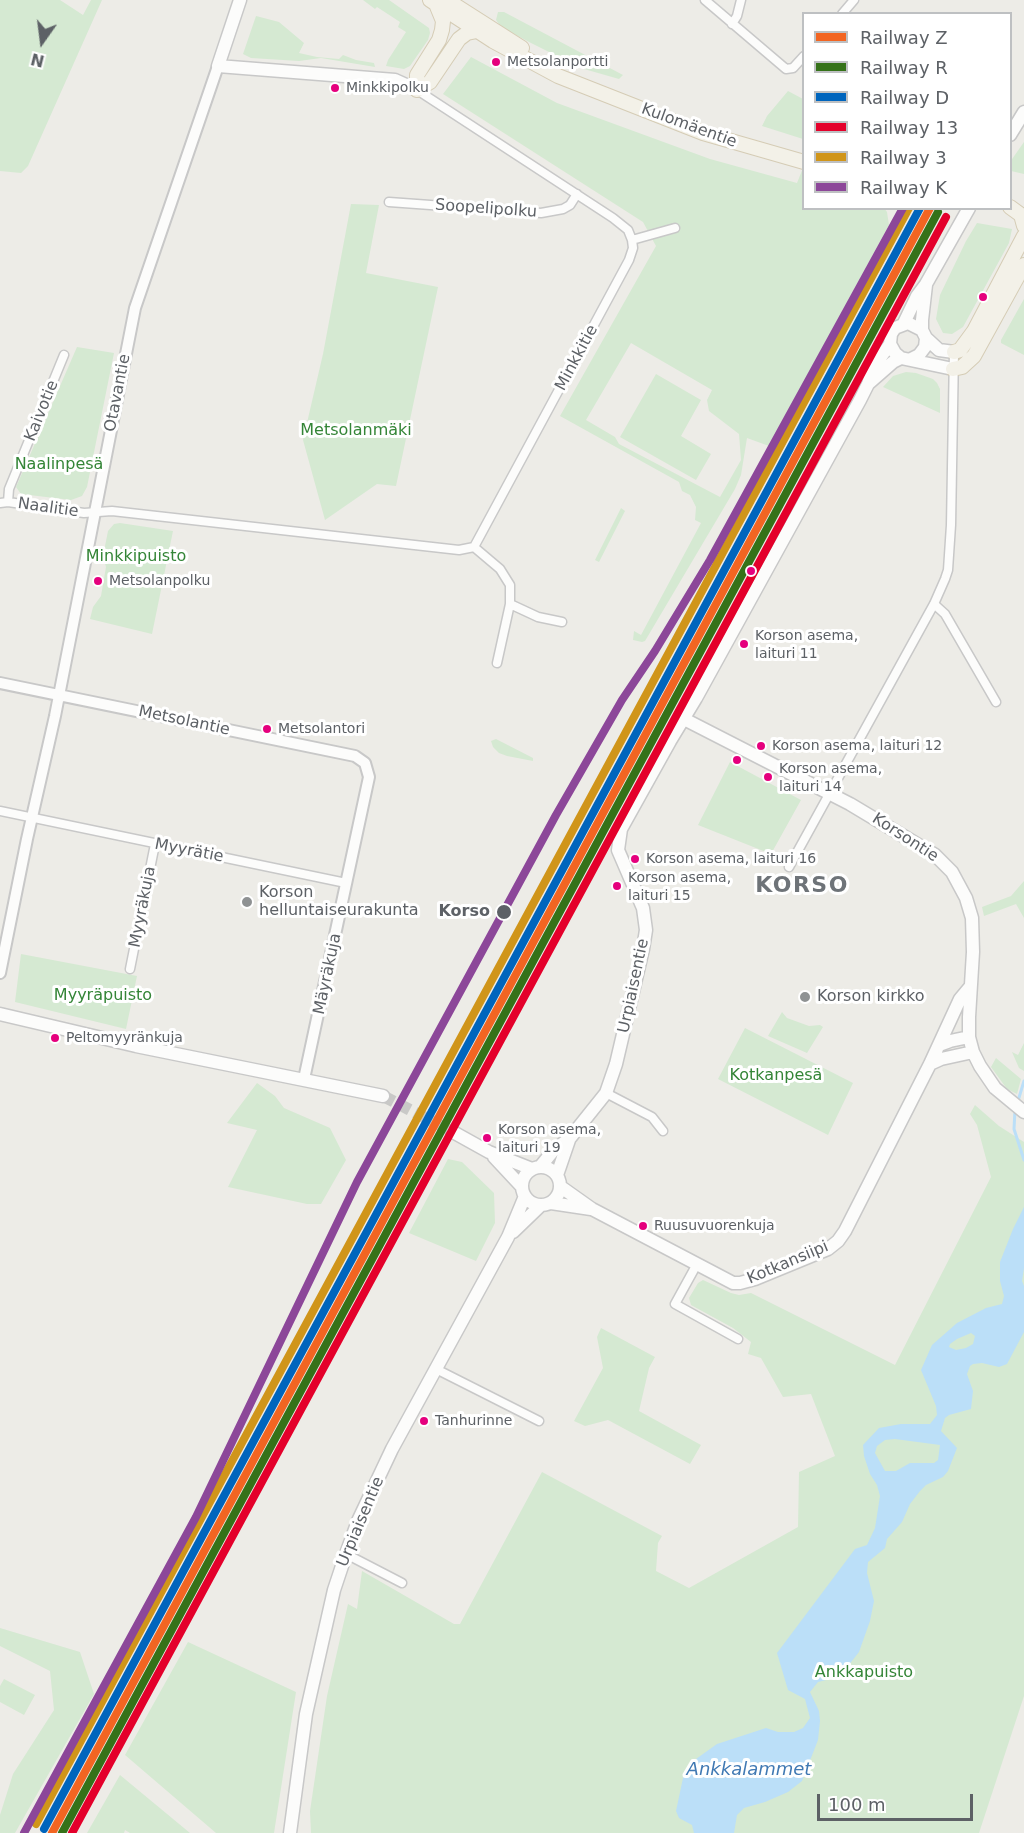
<!DOCTYPE html>
<meta charset="utf-8">
<style>
body{margin:0}
#map{position:relative;width:1024px;height:1833px;overflow:hidden;background:#edece7;font-family:"DejaVu Sans",sans-serif}
canvas{display:block}
.legend{position:absolute;left:802px;top:12px;width:210px;height:198px;box-sizing:border-box;background:#fff;border:2px solid #bec0c2;margin:0;padding:8px 10px;list-style:none;font-size:18px;color:#5d6166}
.legend li{display:flex;align-items:center;gap:12px;height:30px}
.legend b{width:30px;border:2px solid #bec0c2}
.north{position:absolute;left:12px;top:12px;width:60px;height:60px;-webkit-text-stroke:4px #fff;paint-order:stroke;rotate:194deg;font-size:16px;font-weight:700;line-height:24px;text-align:center;color:#5d6166}
.north::after{content:'';display:block;margin:auto;width:21px;height:27px;background:#5d6166;clip-path:polygon(50% 0,100% 100%,50% 72%,0 100%)}
.scale{position:absolute;left:817px;top:1794px;width:156px;height:27px;box-sizing:border-box;border:3px solid #5d6166;border-top:0;padding-left:8px;font-size:18px;line-height:21px;white-space:nowrap;color:#5d6166;-webkit-text-stroke:4px #fff;paint-order:stroke}
</style>
<div id="map">
<canvas width="1024" height="1833"></canvas>
<ul class="legend">
<li><b style="height:8px;background:#f26522"></b>Railway Z</li>
<li><b style="height:8px;background:#357219"></b>Railway R</li>
<li><b style="height:8px;background:#0065bd"></b>Railway D</li>
<li><b style="height:8px;background:#e4002b"></b>Railway 13</li>
<li><b style="height:8px;background:#d0951a"></b>Railway 3</li>
<li><b style="height:8px;background:#8c4799"></b>Railway K</li>
</ul>
<div class="north">N</div>
<div class="scale">100 m</div>
</div>
<script>
const c = document.querySelector('canvas').getContext('2d');
c.lineJoin = 'round';
function fillPath(path, color) { c.fillStyle = color; c.fill(path, 'evenodd'); }
const poly = rows => new Path2D(rows.map(r => 'M' + r).join(''));
function stroke(path, color, width, dash) { c.strokeStyle = color; c.lineWidth = width; c.lineCap = dash ? 'butt' : 'round'; c.setLineDash(dash || []); c.stroke(path); }
function drawText(font, color, halo, rows, align = 'center') {
  c.font = font + ' "DejaVu Sans",sans-serif'; c.lineWidth = 6; c.setLineDash([]); c.textBaseline = 'middle'; c.strokeStyle = halo; c.fillStyle = color; for (const [text, x, y, turn = 0] of rows) {
    c.save(); c.translate(x, y); c.rotate((+turn || 0) * Math.PI / 180); c.textAlign = isNaN(turn) ? turn : align; if (halo) c.strokeText(text, 0, 0); c.fillText(text, 0, 0); c.restore();
  }
}
const green = poly([
 [0,0,60,0,83,15,91,0,102,0,28,166,21,173,0,171],
 [363,0,389,0,429,28,430,33,428,40,410,66,404,69,386,66,388,60,406,32,398,27,400,22,377,7,375,9],
 [498,12,504,12,623,75,619,79,584,69,579,56,557,56,531,43,501,27,496,20],
 [256,16,279,22,304,43,299,53,317,57,339,59,343,55,356,60,374,63,375,67,321,58,299,61,251,58,243,54],
 [471,57,557,103,710,159,797,183,803,168,804,208,884,208,887,212,889,225,769,446,747,438,741,475,735,489,645,641,642,642,633,640,634,631,641,635,701,523,695,520,696,507,690,495,682,491,679,482,560,416,656,246,643,222,443,94],
 [631,343,712,390,707,400,709,411,739,434,741,460,720,497,619,444,615,437,586,420],
 [788,91,803,99,803,139,762,126,767,116],
 [1024,142,1024,174,1011,171,1010,162],
 [351,204,379,205,366,273,438,287,396,486,377,484,325,520,303,440,323,354],
 [977,223,1012,229,1009,243,963,327,952,334,943,333,936,319,940,295,966,241],
 [1024,299,1024,355,1001,343,1001,340],
 [77,347,114,353,87,487,82,496,71,500,21,494,16,487],
 [906,372,916,373,933,379,937,383,940,389,940,413,883,387,893,376],
 [656,374,701,400,681,436,711,454,696,480,620,437],
 [621,508,625,511,599,562,595,560],
 [120,523,173,531,152,634,90,619,93,607,101,596,106,567,103,556,108,531,114,524],
 [496,739,533,758,533,761,507,756,499,753,493,747,491,741],
 [730,762,801,800,771,854,698,825],
 [1024,881,1024,918,1016,904,984,916,982,907,1011,896],
 [21,954,137,976,126,1029,15,1002],
 [782,1012,787,1018,809,1026,820,1025,823,1027,807,1053,768,1036],
 [745,1028,853,1083,828,1135,718,1079],
 [1024,1043,1024,1071,1019,1068,1012,1052,1018,1055],
 [996,1058,1021,1079,1017,1094,1007,1089,991,1067],
 [257,1083,275,1096,284,1108,330,1128,346,1160,321,1204,307,1204,228,1187,257,1130,227,1123],
 [975,1105,999,1126,1024,1142,1024,1696,979,1833,311,1833,310,1811,327,1696,348,1604,357,1609,362,1571,454,1624,460,1624,542,1472,662,1536,658,1543,656,1571,689,1588,798,1527,799,1472,835,1456,811,1394,783,1397,761,1358,748,1354,751,1342,733,1328,691,1305,689,1298,698,1283,703,1280,731,1293,739,1295,751,1293,895,1365,991,1177,977,1125,970,1114],
 [448,1159,462,1162,494,1193,495,1223,476,1261,409,1233],
 [601,1328,655,1357,649,1368,639,1411,701,1445,690,1464,608,1420,585,1426,574,1421,603,1368,597,1337],
 [0,1628,80,1652,94,1694,15,1833,0,1833,0,1815,13,1774,54,1710,50,1671,0,1646],
 [188,1642,296,1692,274,1833,216,1833,125,1755],
 [4,1679,35,1695,24,1715,0,1702,0,1686],
 [120,1775,190,1833,130,1833,125,1830,124,1833,87,1833]
]);
const water = poly([
 [1024,1207,1024,1268,1022,1281,1024,1286,1024,1332,1007,1364,999,1367,982,1363,973,1364,970,1366,967,1374,973,1391,971,1409,949,1415,945,1418,941,1431,957,1448,948,1471,943,1477,926,1485,920,1491,910,1504,902,1522,887,1539,885,1548,868,1562,867,1573,874,1601,870,1621,859,1652,848,1666,830,1679,818,1682,810,1692,819,1711,820,1721,818,1740,802,1781,788,1792,765,1802,744,1808,737,1815,734,1833,694,1833,692,1825,679,1818,676,1811,683,1778,696,1759,717,1744,766,1728,778,1732,794,1732,803,1728,810,1718,805,1699,788,1690,777,1653,855,1549,867,1545,875,1528,880,1496,877,1485,870,1474,864,1456,863,1445,879,1428,901,1424,930,1424,937,1415,936,1406,921,1370,932,1345,957,1323,986,1308,1002,1304,1004,1296,1000,1281,1000,1262,1013,1229],
 [971,1333,975,1336,973,1344,966,1348,956,1350,949,1347,950,1344,957,1339],
 [895,1439,940,1445,938,1460,934,1463,910,1463,896,1471,885,1471,875,1453,877,1446,885,1440]
]);
const stream = poly([
 [1018,1101,1024,1081],
 [1015,1110,1014,1129,1024,1160]
]);
const secondaryTunnel = poly([
 [383,1096,453,1132]
]);
const minor = poly([
 [705,0,786,69,793,68,804,56],
 [842,14,854,0],
 [732,24,737,16,741,0],
 [389,202,541,213,563,209,570,205,577,194],
 [632,240,675,228],
 [8,502,9,489,64,355],
 [0,503,8,502,84,513,112,511,459,550,474,547,629,260,633,248,632,240,628,230,613,218,417,90],
 [474,547,500,569,510,585,510,604,497,663],
 [510,604,538,617,562,622],
 [934,604,945,614,996,702],
 [0,811,346,883],
 [789,867,934,604,945,579,948,570,951,525,954,352],
 [130,969,155,844],
 [606,1093,652,1117,663,1131],
 [697,1264,675,1304,738,1339],
 [436,1369,539,1421],
 [346,1554,402,1583]
]);
const tertiary = poly([
 [0,683,355,756,365,763,369,777,304,1079],
 [0,973,27,839,55,716,135,308,218,66]
]);
const secondary = poly([
 [240,0,218,66,395,80,417,90],
 [1010,135,1024,112],
 [904,323,917,296,926,284,969,208],
 [922,330,908,323,895,328,891,334,890,344,895,353,901,358,953,369],
 [926,338,939,350,954,352],
 [911,359,919,355,925,347,926,338,922,330,922,320,926,285],
 [869,383,893,362,901,358],
 [684,719,850,804,935,855,952,872,966,898,972,918,973,952,969,1017,969,1037,973,1052,980,1066,995,1088,1024,1112],
 [0,1014,136,1046,383,1096],
 [939,1045,950,1041,969,1037],
 [930,1064,941,1059,973,1052],
 [453,1132,489,1152,532,1169],
 [494,1157,522,1187],
 '522 1186a19 19 0 1 1 38 0a19 19 0 1 1-38 0Z',
 [540,1167,553,1151,570,1138,606,1093,616,1064,643,949,646,930,643,908,618,850,621,829,670,741,696,698,860,400,868,384,873,368,890,344],
 [557,1175,569,1140],
 [561,1187,592,1209,733,1283,740,1283,755,1279,828,1249,838,1241,845,1231,930,1064,960,999,970,987],
 [551,1203,591,1209],
 [513,1232,540,1206],
 [290,1833,306,1714,334,1590,346,1554,358,1521,392,1449,508,1237,525,1196]
]);
const primary = poly([
 [430,0,493,41,558,76,703,133,804,162],
 [447,0,522,48],
 [417,90,417,75,439,40,442,30,443,21,436,4],
 [417,90,430,82,459,39,467,33,477,31],
 [1010,207,1021,215,1024,226],
 [954,352,960,350,974,331,1024,236],
 [953,369,962,367,974,356,1024,265]
]);
const rail1 = poly([
 [52,1833,930,208]
]);
const rail2 = poly([
 [62,1833,938,212]
]);
const rail3 = poly([
 [44,1829,920,208]
]);
const rail4 = poly([
 [72,1833,946,217]
]);
const rail5 = poly([
 [36,1824,909,208]
]);
const rail6 = poly([
 [24,1833,196,1517,357,1182,556,815,622,700,655,651,710,560,903,208]
]);
const markers = [
 [496,62,5,"#e5007d"],
 [335,88,5,"#e5007d"],
 [983,297,5,"#e5007d"],
 [751,571,5,"#e5007d"],
 [98,581,5,"#e5007d"],
 [744,644,5,"#e5007d"],
 [267,729,5,"#e5007d"],
 [761,746,5,"#e5007d"],
 [737,760,5,"#e5007d"],
 [768,777,5,"#e5007d"],
 [635,859,5,"#e5007d"],
 [617,886,5,"#e5007d"],
 [247,902,6,"#8f9293"],
 [504,912,8,"#5d6166"],
 [805,997,6,"#8f9293"],
 [55,1038,5,"#e5007d"],
 [487,1138,5,"#e5007d"],
 [643,1226,5,"#e5007d"],
 [424,1421,5,"#e5007d"]
];
const busNames = [
 ["Metsolanportti",507,62],
 ["Minkkipolku",346,88],
 ["Metsolanpolku",109,581],
 ["Korson asema,",755,636],
 ["laituri 11",755,654],
 ["Metsolantori",278,729],
 ["Korson asema, laituri 12",772,746],
 ["Korson asema,",779,769],
 ["laituri 14",779,787],
 ["Korson asema, laituri 16",646,859],
 ["Korson asema,",628,878],
 ["laituri 15",628,896],
 ["Peltomyyränkuja",66,1038],
 ["Korson asema,",498,1130],
 ["laituri 19",498,1148],
 ["Ruusuvuorenkuja",654,1226],
 ["Tanhurinne",435,1421]
];
const streetNames = [
 ["Kulomäentie",689,126,20],
 ["Soopelipolku",486,209,4],
 ["Minkkitie",577,358,-62],
 ["Otavantie",118,393,-79],
 ["Kaivotie",42,411,-68],
 ["Naalitie",48,508,8],
 ["Metsolantie",184,721,12],
 ["Korsontie",905,838,33],
 ["Myyrätie",189,851,11],
 ["Myyräkuja",143,907,-79],
 ["Mäyräkuja",328,974,-78],
 ["Urpiaisentie",634,986,-78],
 ["Kotkansiipi",788,1263,-23],
 ["Urpiaisentie",361,1522,-67]
];
const parkNames = [
 ["Metsolanmäki",356,431],
 ["Naalinpesä",59,465],
 ["Minkkipuisto",136,557],
 ["Myyräpuisto",103,996],
 ["Kotkanpesä",776,1076],
 ["Ankkapuisto",864,1673]
];
const poiNames = [
 ["Korson",259,893],
 ["helluntaiseurakunta",259,911],
 ["Korson kirkko",817,997]
];
const stopNames = [
 ["Korso",490,912]
];
const waterNames = [
 ["Ankkalammet",749,1770]
];
const districtNames = [
 ["KORSO",802,886]
];
fillPath(green, '#d5e9d2');
fillPath(water, '#bbdff8');
stroke(stream, '#bbdff8', 3);
stroke(secondaryTunnel, '#c9c9c7', 12, [12, 6]);
stroke(minor, '#c8c8c8', 11);
stroke(tertiary, '#c8c8c8', 14);
stroke(secondary, '#c8c8c8', 15);
stroke(primary, '#d5ccb5', 16);
stroke(minor, '#fcfcfb', 8);
stroke(tertiary, '#fcfcfb', 10);
stroke(secondary, '#fcfcfb', 12);
stroke(primary, '#f3f1e8', 14);
stroke(rail1, '#f26522', 8);
stroke(rail2, '#357219', 8);
stroke(rail3, '#0065bd', 8);
stroke(rail4, '#e4002b', 8);
stroke(rail5, '#d0951a', 8);
stroke(rail6, '#8c4799', 8);
for (const [x, y, r, color] of markers) { const dot = new Path2D(); dot.arc(x, y, r, 0, 2 * Math.PI); c.fillStyle = color; c.fill(dot); stroke(dot, '#fff', 2); }
drawText('14px', '#5d6166', '#fff', busNames, 'left');
drawText('16px', '#5d6166', '#fff', streetNames);
drawText('16px', '#348537', '#fff', parkNames);
drawText('16px', '#5d6166', '#fff', poiNames, 'left');
drawText('bold 16px', '#5d6166', '#fff', stopNames, 'right');
drawText('italic 18px', '#4079b3', '#fff', waterNames);
c.letterSpacing = '1.5px';
drawText('bold 22px', '#6e7378', '#fff', districtNames);
c.letterSpacing = '0px';
</script>
